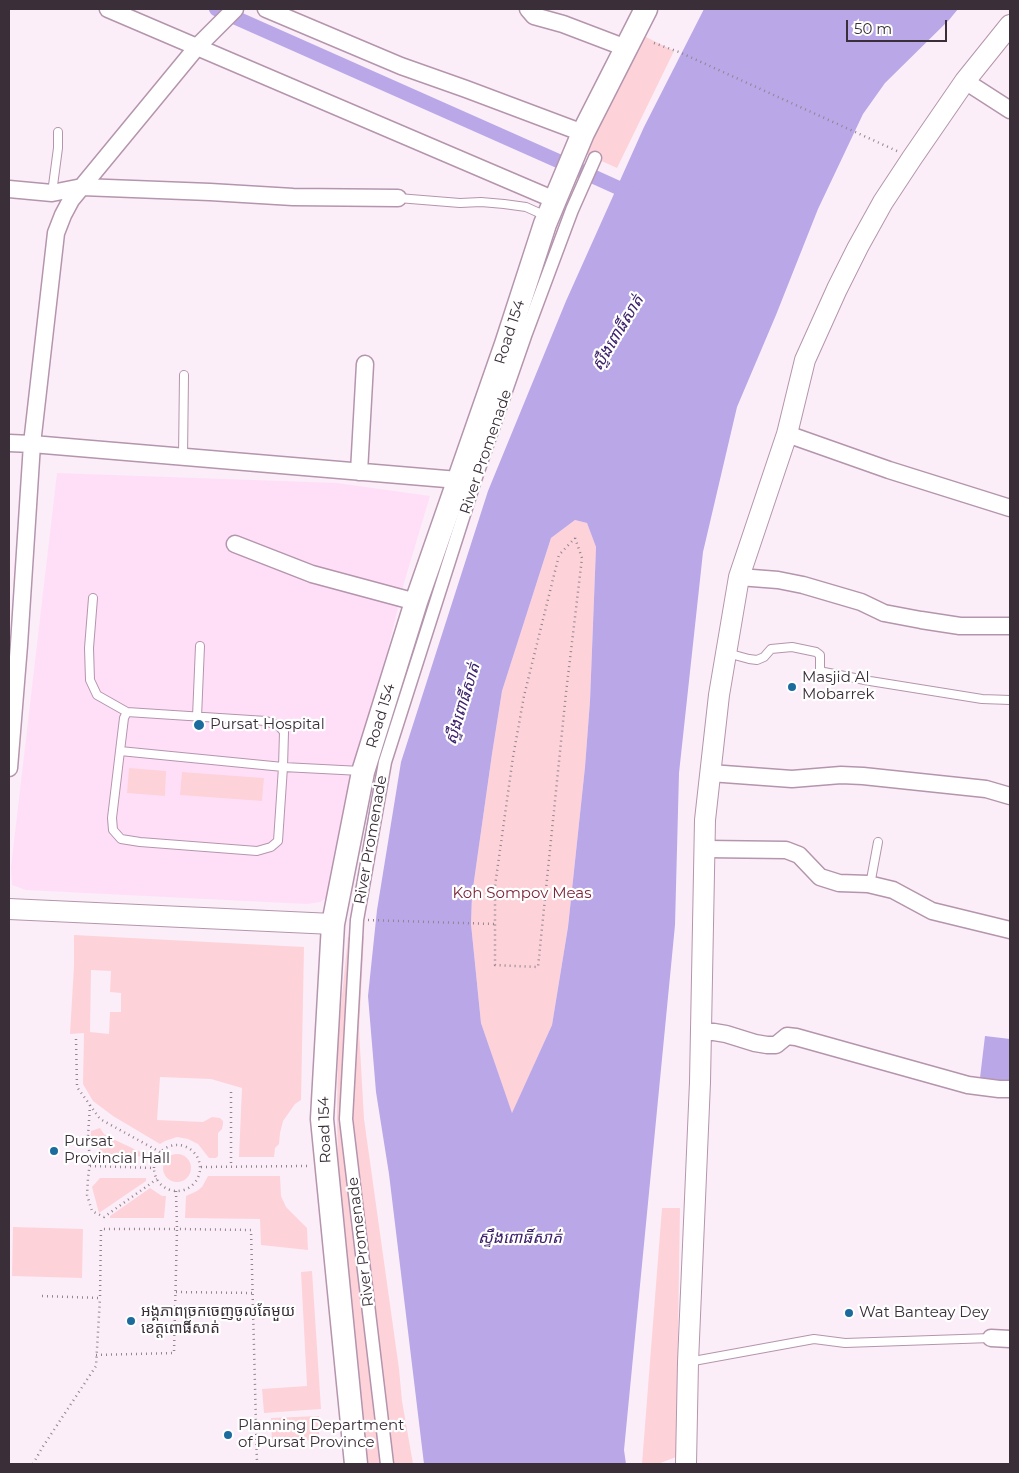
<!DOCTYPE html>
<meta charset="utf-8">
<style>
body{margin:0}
#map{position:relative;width:1019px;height:1473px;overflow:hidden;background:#fbeef8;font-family:Montserrat,sans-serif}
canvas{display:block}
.frame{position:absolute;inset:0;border:10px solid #3a2e38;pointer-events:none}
.scale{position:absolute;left:846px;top:20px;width:101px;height:22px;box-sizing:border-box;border:2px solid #3a2e38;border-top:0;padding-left:6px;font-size:15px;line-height:18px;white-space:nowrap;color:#3a2e38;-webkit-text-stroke:4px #fff;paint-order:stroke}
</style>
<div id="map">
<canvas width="1019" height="1473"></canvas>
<div class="frame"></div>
<div class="scale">50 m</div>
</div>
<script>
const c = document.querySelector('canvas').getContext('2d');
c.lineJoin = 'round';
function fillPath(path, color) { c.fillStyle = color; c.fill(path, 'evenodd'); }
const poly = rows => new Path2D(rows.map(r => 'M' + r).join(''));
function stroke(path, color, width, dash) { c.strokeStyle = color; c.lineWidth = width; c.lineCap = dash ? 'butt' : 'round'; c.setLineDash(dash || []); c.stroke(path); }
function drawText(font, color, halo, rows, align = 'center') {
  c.font = font + ' Montserrat,"Noto Sans Khmer",sans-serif'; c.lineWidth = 4.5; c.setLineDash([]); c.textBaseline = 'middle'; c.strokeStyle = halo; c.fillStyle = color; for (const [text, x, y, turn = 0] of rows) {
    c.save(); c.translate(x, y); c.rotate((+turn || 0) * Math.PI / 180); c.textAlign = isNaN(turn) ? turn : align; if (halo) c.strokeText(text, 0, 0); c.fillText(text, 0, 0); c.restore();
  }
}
const built = poly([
 [57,473,337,483,430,496,404,583,328,897,320,902,307,904,26,890,12,885,11,867]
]);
const green = poly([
 [642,35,674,51,617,168,584,153],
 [575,520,587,523,596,547,590,701,585,767,571,899,568,927,552,1025,512,1114,481,1023,471,924,472,895,492,754,502,691,551,538],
 [129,768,166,771,165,796,127,793],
 [182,772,264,778,262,801,180,795],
 [74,935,304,947,301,1100,295,1104,283,1121,280,1133,279,1144,275,1148,274,1157,239,1157,242,1088,211,1079,160,1077,157,1120,203,1122,212,1117,220,1118,223,1121,223,1124,222,1129,218,1133,218,1156,216,1158,209,1158,198,1144,188,1139,177,1137,165,1141,160,1144,113,1116,93,1101,83,1084,84,1033,70,1034,74,966],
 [91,970,111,971,110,992,121,993,121,1012,110,1012,109,1034,90,1032],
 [364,936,359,1030,364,1119,399,1369,402,1401,413,1464,368,1464,339,1196,337,1119,338,1035,348,937],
 [100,1128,104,1134,115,1140,147,1155,147,1157,99,1153,100,1148,90,1147,91,1131],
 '163 1168a14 14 0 1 1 28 0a14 14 0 1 1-28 0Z',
 [208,1176,280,1176,281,1196,286,1207,307,1228,308,1250,261,1245,260,1219,185,1218,186,1196,197,1191,202,1187],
 [100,1178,146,1178,146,1181,99,1213,92,1187],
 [150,1188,162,1196,166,1196,164,1218,110,1218,110,1216],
 [662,1208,680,1208,676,1457,658,1464,642,1464],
 [13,1227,83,1229,82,1278,12,1276],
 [312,1271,321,1409,264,1413,262,1389,307,1386,301,1272],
 [319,1416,319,1440,272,1441,271,1418]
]);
const water = poly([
 [704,9,958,9,949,20,885,83,863,114,818,209,776,315,737,407,703,552,679,773,675,925,624,1450,626,1464,424,1464,389,1174,376,1092,368,996,377,910,401,762,488,491,566,301,644,127],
 [575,520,587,523,596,547,590,701,585,767,571,899,568,927,552,1025,512,1113,481,1023,471,924,472,895,492,754,502,691,551,538],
 [985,1036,1010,1039,1010,1083,980,1078]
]);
const canal = poly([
 [216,9,565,164],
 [570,166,634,195]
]);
const path = poly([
 [654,43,679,52,897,151],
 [575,538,582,558,566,693,538,967,495,965,495,886,513,757,524,696,559,555,575,538],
 [368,920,494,924],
 [76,1039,77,1087,100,1119,160,1152],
 [231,1092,231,1167],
 [90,1105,88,1136,90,1162,88,1178,87,1195,92,1211,104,1217,157,1179],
 '154 1168a23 23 0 1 1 46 0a23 23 0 1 1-46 0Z',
 [90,1166,154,1168],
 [201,1167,309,1166],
 [176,1292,253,1293],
 [42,1296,100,1298,101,1229,177,1229,176,1191],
 [96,1355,174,1353,177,1229,251,1230,257,1464],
 [33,1464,42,1448,96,1366,100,1298]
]);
const service = poly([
 [52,193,58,148,58,132],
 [398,198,460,203,481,202,504,204,526,207,546,216],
 [183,457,184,375],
 [93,598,89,648,90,680,97,695,127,712,266,721,279,726,284,732,283,767,361,771],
 [727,653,749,659,757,660,764,657,771,649,792,647,816,652,820,655,820,670,824,672,870,681,982,699,1010,700],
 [197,717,200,646],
 [120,751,112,818,113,830,121,839,140,842,257,851,271,847,278,841,283,767,120,751,124,718,127,712],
 [870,885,878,842],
 [688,1362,814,1339,845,1343,991,1338]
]);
const pedestrian = poly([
 [387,1464,346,1119,357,920,385,762,475,480,525,336,572,210,595,158]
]);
const minor = poly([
 [108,9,555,200],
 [266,9,401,66,466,89,583,133],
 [528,9,534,16,563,24,626,48],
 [965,81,1010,110],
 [9,189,52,193,82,187,210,192,293,197,398,198],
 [787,434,889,470,1010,508],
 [9,443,32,444,458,480],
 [359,472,365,364],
 [235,544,312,574,416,602],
 [739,577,778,580,803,585,861,602,884,613,921,620,960,626,1010,626],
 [9,768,19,645,32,444,56,233,63,215,71,200,197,47,235,9],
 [710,773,792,779,841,775,863,776,986,789,1010,796],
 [706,849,786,850,799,855,820,877,839,883,868,884,893,890,932,911,1010,930],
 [701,1032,714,1032,726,1034,755,1043,767,1045,776,1045,787,1036,796,1037,968,1085,999,1089,1010,1089],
 [991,1338,1010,1339]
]);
const tertiary = poly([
 [9,909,333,924],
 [686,1464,688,1362,700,1082,705,820,719,695,739,577,787,434,805,360,837,289,858,247,883,202,912,158,965,81,1010,25]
]);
const secondary = poly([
 [356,1464,322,1119,333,924,363,772,416,602,506,344,545,224,583,133,646,9]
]);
const markers = [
 [792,687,5,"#1c6b9d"],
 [199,725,6,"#1c6b9d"],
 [54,1151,5,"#1c6b9d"],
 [849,1313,5,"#1c6b9d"],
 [131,1321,5,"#1c6b9d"],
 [228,1435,5,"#1c6b9d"]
];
const streetNames = [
 ["Road 154",510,332,-72],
 ["River Promenade",486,452,-71],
 ["Road 154",381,716,-73],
 ["River Promenade",371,840,-80],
 ["Road 154",325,1130,-92],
 ["River Promenade",361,1242,-97]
];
const poiNames = [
 ["Masjid Al",802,678],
 ["Mobarrek",802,695],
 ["Pursat Hospital",210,725],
 ["Pursat",64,1142],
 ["Provincial Hall",64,1159],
 ["អង្គភាពច្រកចេញចូលតែមួយ",141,1312],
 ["ខេត្តពោធិ៍សាត់",141,1329],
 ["Wat Banteay Dey",859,1313],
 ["Planning Department",238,1426],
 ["of Pursat Province",238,1443]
];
const parkNames = [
 ["Koh Sompov Meas",522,894]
];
const waterNames = [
 ["ស្ទឹងពោធិ៍សាត់",618,333,-59],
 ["ស្ទឹងពោធិ៍សាត់",463,704,-73],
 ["ស្ទឹងពោធិ៍សាត់",520,1238]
];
fillPath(built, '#ffdff8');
fillPath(green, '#fdd3d9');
fillPath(water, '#b9a7e8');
stroke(canal, '#b9a7e8', 14);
stroke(service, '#b495ad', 10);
stroke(pedestrian, '#b495ad', 15);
stroke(minor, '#b495ad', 19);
stroke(tertiary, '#b495ad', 22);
stroke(secondary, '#b495ad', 25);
stroke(path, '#91858f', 2.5, [1, 4]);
stroke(service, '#fff', 8);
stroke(pedestrian, '#fff', 12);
stroke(minor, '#fff', 16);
stroke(tertiary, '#fff', 20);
stroke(secondary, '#fff', 22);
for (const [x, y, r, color] of markers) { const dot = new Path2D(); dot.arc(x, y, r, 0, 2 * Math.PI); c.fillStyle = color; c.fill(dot); stroke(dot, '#fff', 2); }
drawText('15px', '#3a2e38', '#fff', streetNames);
drawText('15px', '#3a2e38', '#fff', poiNames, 'left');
drawText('15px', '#7d243a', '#fff', parkNames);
drawText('italic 16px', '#3e226c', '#fff', waterNames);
</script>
